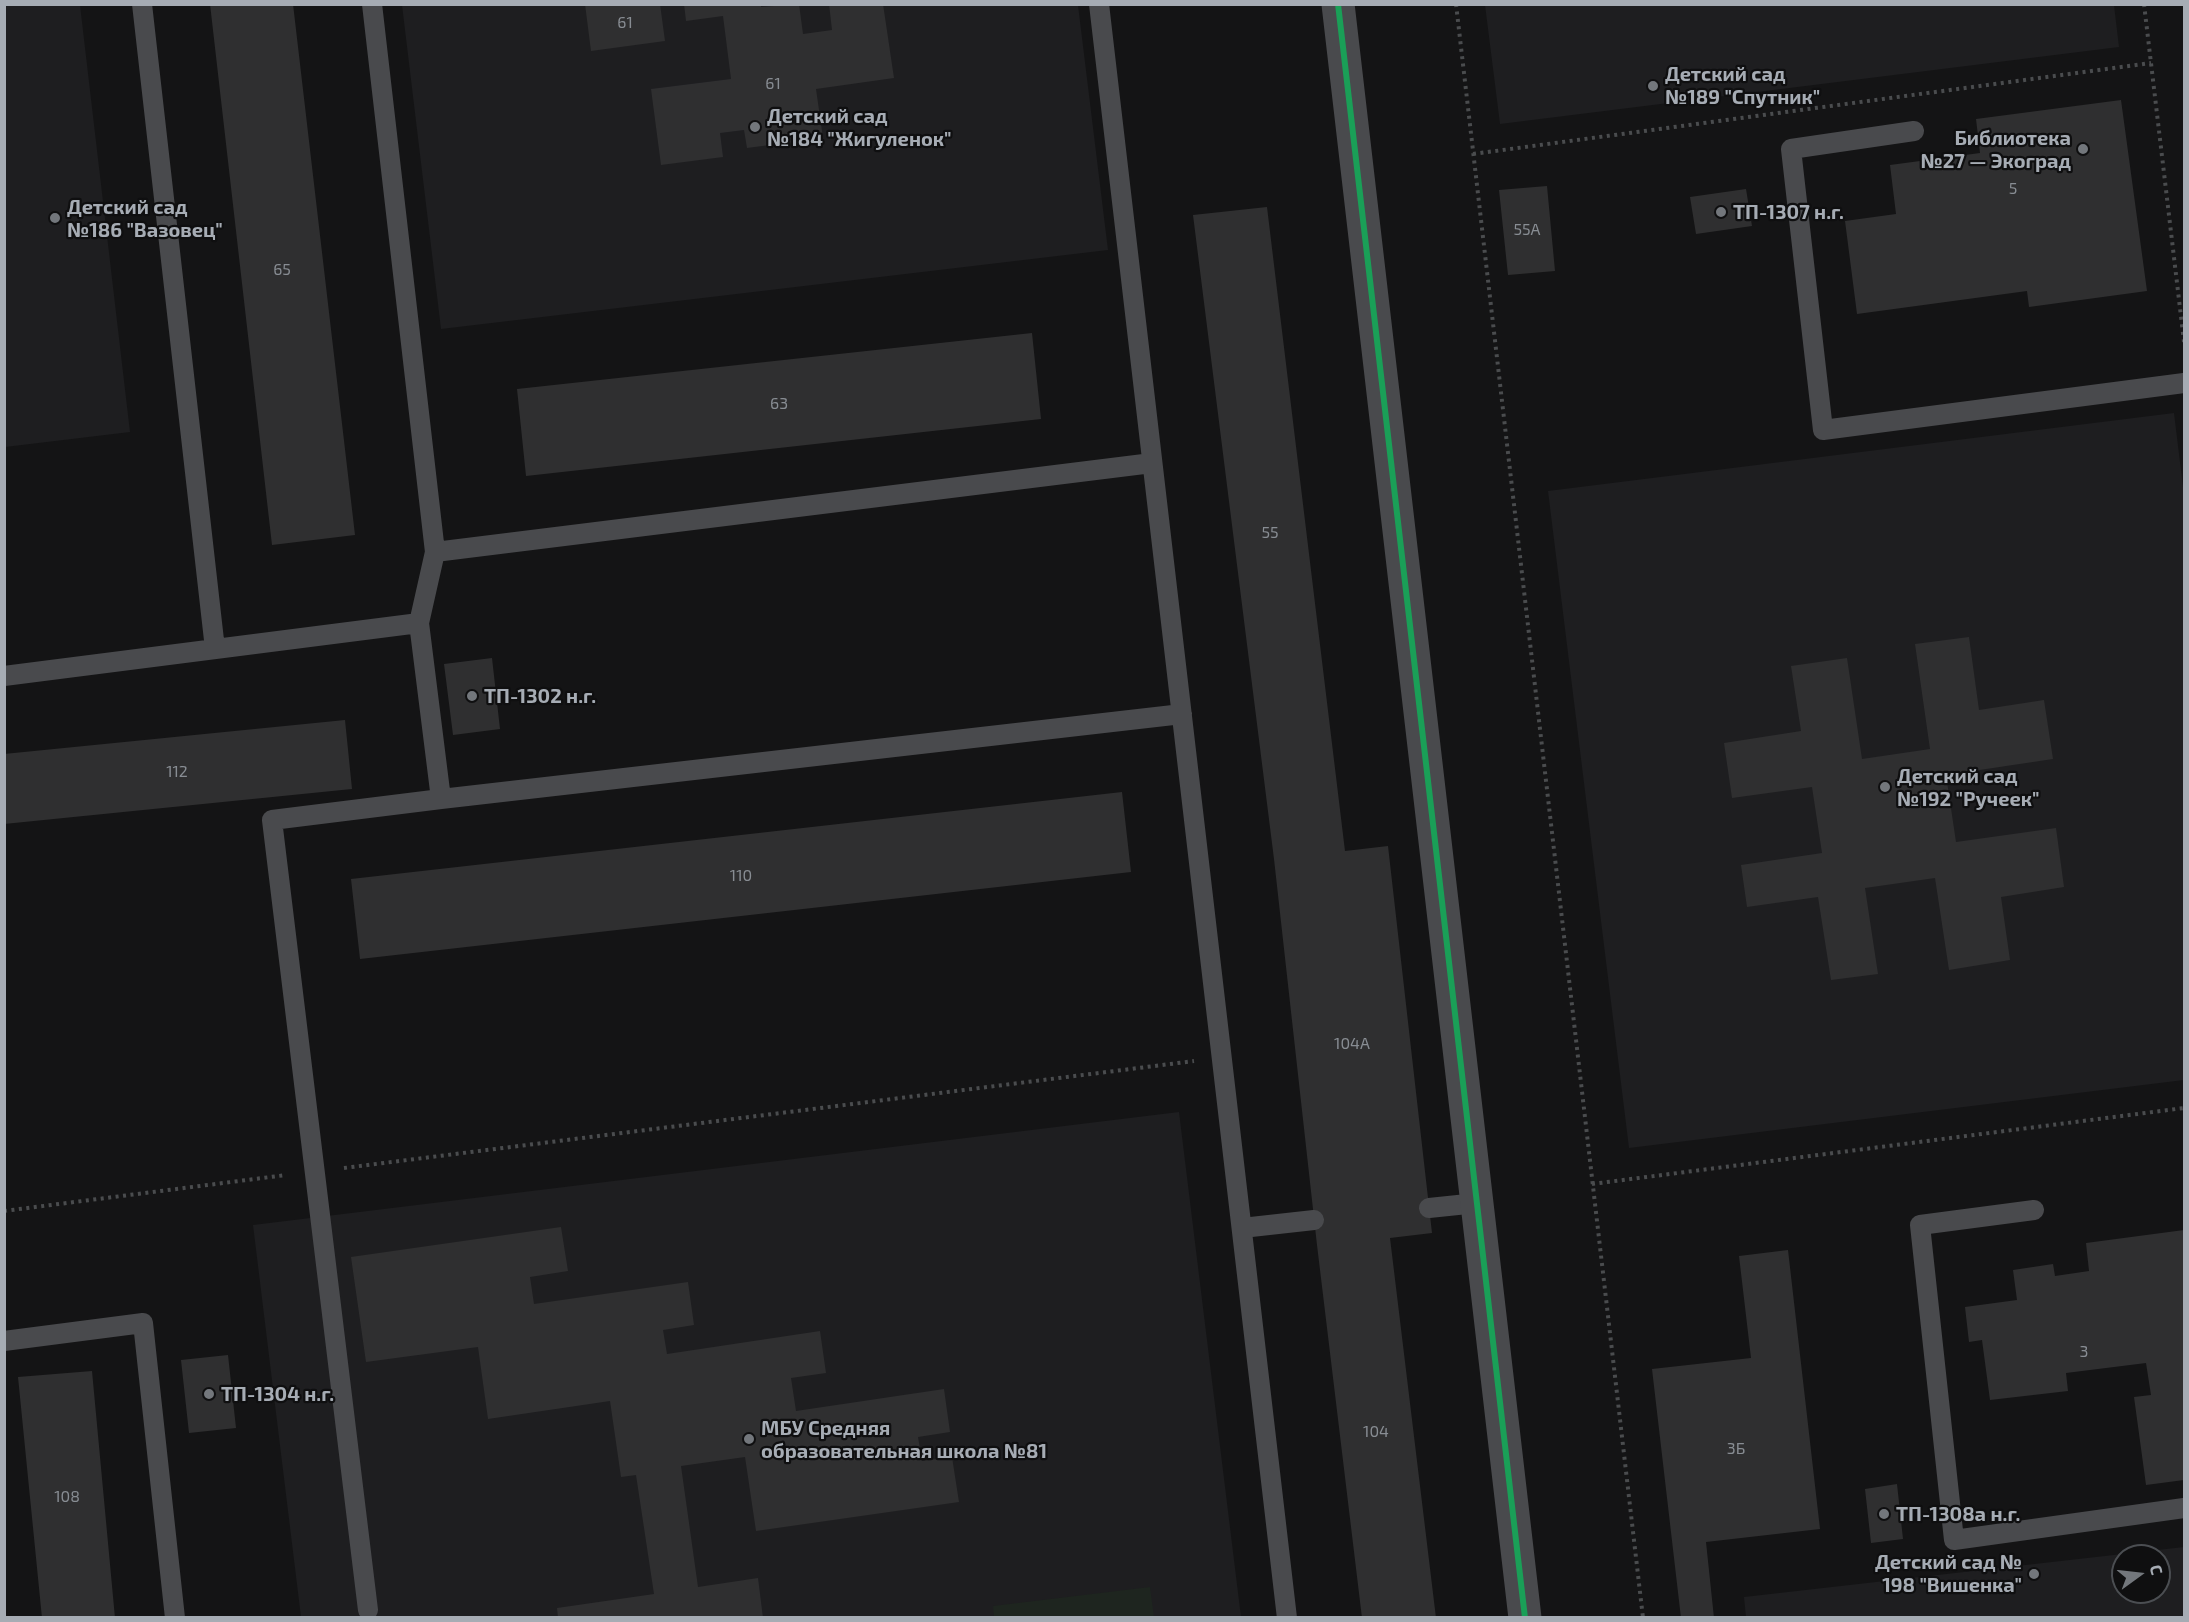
<!DOCTYPE html>
<meta charset="utf-8">
<style>
body{margin:0}
#map{position:relative;width:2189px;height:1622px;overflow:hidden;background:#141415;font-family:"Exo 2",sans-serif}
canvas{display:block}
.frame{position:absolute;inset:0;border:6px solid #a6acb4;pointer-events:none}
.north{position:absolute;left:2111px;top:1544px;width:60px;height:60px;box-sizing:border-box;background:#0f0f10;border:2px solid #4b4e52;border-radius:50%;rotate:75deg;font-size:16px;font-weight:700;line-height:24px;text-align:center;color:#a6acb4}
.north::after{content:'';display:block;margin:auto;width:21px;height:27px;background:#73777c;clip-path:polygon(50% 0,100% 100%,50% 72%,0 100%)}
</style>
<div id="map">
<canvas width="2189" height="1622"></canvas>
<div class="frame"></div>
<div class="north">С</div>
</div>
<script>
const c = document.querySelector('canvas').getContext('2d');
c.lineJoin = 'round';
function fillPath(path, color) { c.fillStyle = color; c.fill(path, 'evenodd'); }
const poly = rows => new Path2D(rows.map(r => 'M' + r).join(''));
function stroke(path, color, width, dash) { c.strokeStyle = color; c.lineWidth = width; c.lineCap = dash ? 'butt' : 'round'; c.setLineDash(dash || []); c.stroke(path); }
function drawText(font, color, halo, rows, align = 'center') {
  c.font = font + ' "Exo 2",sans-serif'; c.lineWidth = 4.5; c.setLineDash([]); c.textBaseline = 'middle'; c.strokeStyle = halo; c.fillStyle = color; for (const [text, x, y, turn = 0] of rows) {
    c.save(); c.translate(x, y); c.rotate((+turn || 0) * Math.PI / 180); c.textAlign = isNaN(turn) ? turn : align; if (halo) c.strokeText(text, 0, 0); c.fillText(text, 0, 0); c.restore();
  }
}
const built = poly([
 [4,5,80,5,130,432,5,447],
 [402,5,1078,5,1108,250,441,329],
 [1485,5,2114,5,2119,47,1500,124],
 [2174,413,2184,495,2184,1080,1629,1148,1548,491],
 [1179,1112,1241,1617,301,1617,253,1225],
 [2184,1547,2184,1617,1746,1617,1744,1597],
 [2123,1556,2159,1556,2159,1592,2123,1592]
]);
const green = poly([
 [1150,1587,1154,1617,994,1617,993,1606]
]);
const building = poly([
 [210,4,293,4,355,535,272,545],
 [585,4,660,4,665,41,591,51],
 [684,4,761,4,761,7,799,4,803,34,832,30,829,4,883,4,894,78,816,89,823,138,747,148,744,130,720,133,723,157,661,165,651,89,731,79,723,16,686,21],
 [2121,100,2147,291,2029,307,2027,291,1857,314,1845,221,1896,214,1890,165,1980,153,1976,119],
 [1547,186,1555,271,1508,275,1499,190],
 [1746,189,1752,226,1696,234,1690,197],
 [1267,207,1345,851,1388,846,1432,1233,1390,1238,1436,1618,1362,1618,1317,1245,1274,859,1193,215],
 [1032,333,1041,419,526,476,517,389],
 [1969,637,1979,710,2044,700,2053,759,1946,775,1956,842,2056,828,2064,887,2001,897,2010,960,1949,970,1935,878,1865,888,1878,974,1831,980,1818,897,1747,907,1741,865,1822,853,1812,787,1732,798,1724,743,1801,731,1791,666,1847,658,1862,759,1930,749,1915,644],
 [492,658,500,729,453,735,444,664],
 [345,720,352,789,4,824,4,754],
 [1122,792,1131,872,360,959,351,879],
 [561,1227,568,1271,530,1277,534,1304,688,1282,694,1325,663,1330,667,1354,820,1331,826,1373,791,1378,796,1411,944,1389,950,1432,918,1437,922,1461,952,1457,959,1502,756,1531,745,1457,681,1466,698,1587,758,1578,763,1618,558,1618,557,1608,654,1594,636,1475,621,1477,610,1401,488,1419,478,1347,366,1362,351,1257],
 [2184,1230,2184,1480,2146,1485,2134,1397,2151,1395,2146,1363,2066,1373,2068,1391,1990,1400,1982,1340,1969,1342,1965,1307,2017,1300,2013,1270,2053,1264,2055,1276,2089,1271,2086,1243],
 [1788,1250,1820,1529,1706,1542,1714,1618,1681,1618,1652,1369,1751,1358,1739,1256],
 [228,1355,236,1428,189,1433,181,1360],
 [92,1371,115,1618,42,1618,18,1377],
 [1897,1484,1903,1539,1871,1543,1865,1489]
]);
const path = poly([
 [1456,4,1643,1618],
 [2144,4,2184,342],
 [1473,154,2151,63],
 [344,1168,1194,1061],
 [1592,1184,2184,1108],
 [4,1211,286,1175]
]);
const service = poly([
 [142,4,215,649],
 [372,4,435,552],
 [1099,4,1287,1618],
 [1914,131,1791,149,1823,430,2184,383],
 [1152,463,435,552,419,623,441,799,1182,714],
 [4,676,419,623],
 [1429,1208,1477,1203],
 [2034,1210,1920,1225,1954,1540,2184,1508],
 [1242,1228,1314,1220],
 [4,1341,143,1323,175,1618],
 [368,1610,272,820,441,799]
]);
const minor = poly([
 [1338,4,1525,1618]
]);
const cycleway = poly([
 [1338,4,1525,1618]
]);
const markers = [
 [1653,86,6,"#73777c"],
 [755,127,6,"#73777c"],
 [2083,149,6,"#73777c"],
 [1721,212,6,"#73777c"],
 [55,218,6,"#73777c"],
 [472,696,6,"#73777c"],
 [1885,787,6,"#73777c"],
 [209,1394,6,"#73777c"],
 [749,1439,6,"#73777c"],
 [1884,1514,6,"#73777c"],
 [2034,1574,6,"#73777c"]
];
const numberNames = [
 ["61",625,23],
 ["61",773,84],
 ["5",2013,189],
 ["55А",1527,230],
 ["65",282,270],
 ["63",779,404],
 ["55",1270,533],
 ["112",177,772],
 ["110",741,876],
 ["104А",1352,1044],
 ["3",2084,1352],
 ["104",1376,1432],
 ["3Б",1736,1449],
 ["108",67,1497]
];
const poiNames = [
 ["Детский сад",1665,74],
 ["№189 \"Спутник\"",1665,97],
 ["Детский сад",767,116],
 ["№184 \"Жигуленок\"",767,139],
 ["Библиотека",2071,138,"right"],
 ["№27 — Экоград",2071,161,"right"],
 ["Детский сад",67,207],
 ["№186 \"Вазовец\"",67,230],
 ["ТП-1307 н.г.",1733,212],
 ["ТП-1302 н.г.",484,696],
 ["Детский сад",1897,776],
 ["№192 \"Ручеек\"",1897,799],
 ["ТП-1304 н.г.",221,1394],
 ["МБУ Средняя",761,1428],
 ["образовательная школа №81",761,1451],
 ["ТП-1308а н.г.",1896,1514],
 ["Детский сад №",2022,1562,"right"],
 ["198 \"Вишенка\"",2022,1585,"right"]
];
fillPath(built, '#1e1e20');
fillPath(green, '#1e251f');
fillPath(building, '#2f2f30');
stroke(path, '#4a4c4e', 4, [3, 4.5]);
stroke(service, '#494a4d', 20);
stroke(minor, '#494a4d', 33);
stroke(cycleway, '#1a9f57', 6);
for (const [x, y, r, color] of markers) { const dot = new Path2D(); dot.arc(x, y, r, 0, 2 * Math.PI); c.fillStyle = color; c.fill(dot); stroke(dot, '#0f0f10', 2); }
drawText('16px', '#888d93', null, numberNames);
drawText('bold 20px', '#a6acb4', '#0f0f10', poiNames, 'left');
</script>
